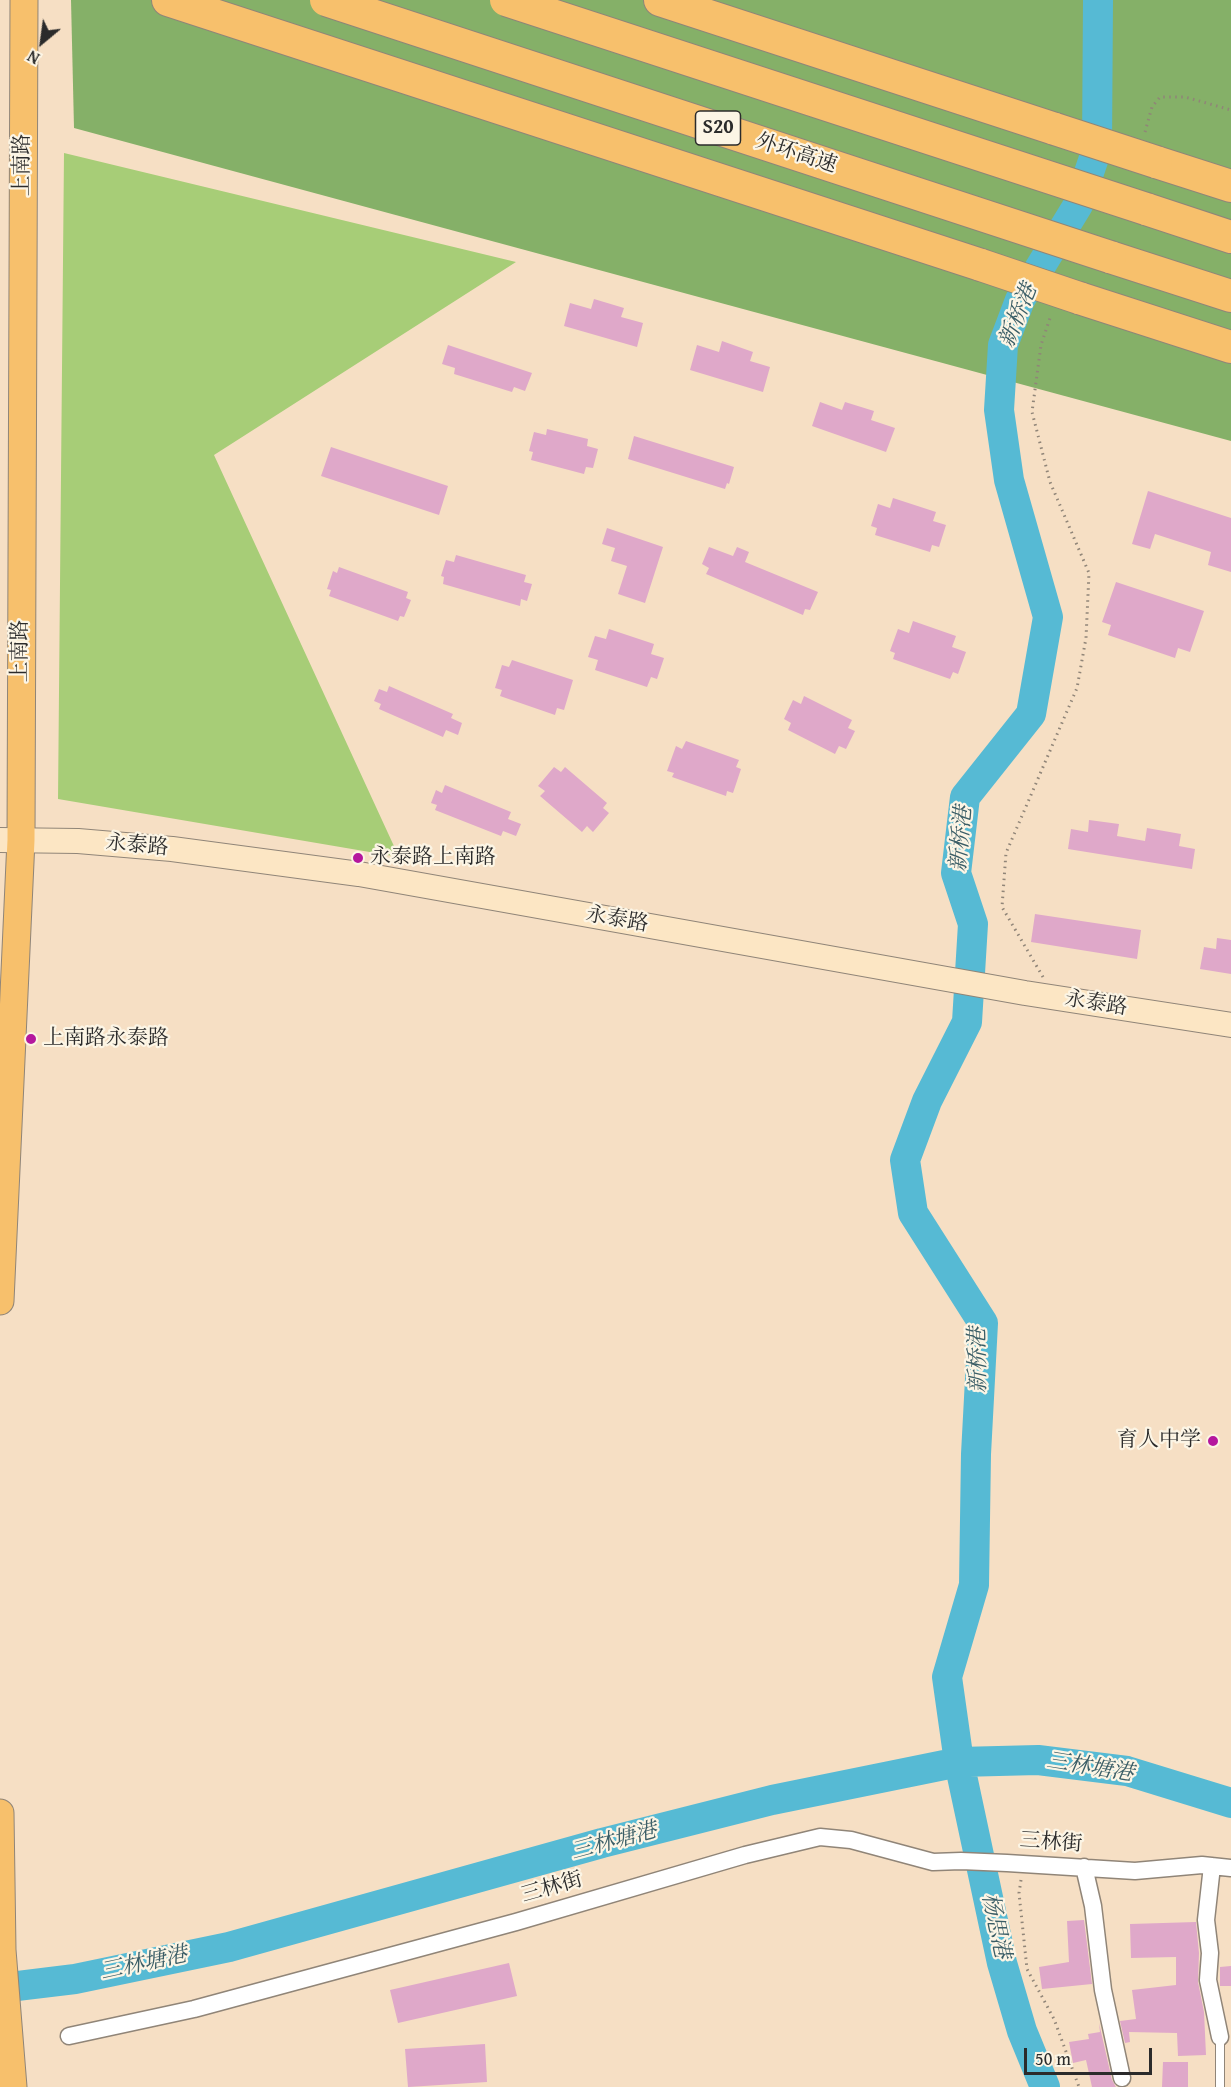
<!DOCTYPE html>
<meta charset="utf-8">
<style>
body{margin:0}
#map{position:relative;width:1231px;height:2087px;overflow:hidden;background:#f6dfc4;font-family:"Gentium Book Plus",serif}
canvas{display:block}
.north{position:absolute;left:12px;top:12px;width:60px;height:60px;-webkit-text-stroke:4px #fcf5e5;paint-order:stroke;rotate:209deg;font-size:16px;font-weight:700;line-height:24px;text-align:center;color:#2b2b2b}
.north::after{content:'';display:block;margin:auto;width:21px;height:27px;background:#2b2b2b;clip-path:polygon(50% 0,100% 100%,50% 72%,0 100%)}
.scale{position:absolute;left:1024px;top:2048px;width:128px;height:27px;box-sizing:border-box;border:3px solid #2b2b2b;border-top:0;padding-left:8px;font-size:18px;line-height:21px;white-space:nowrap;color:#2b2b2b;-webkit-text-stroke:4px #fcf5e5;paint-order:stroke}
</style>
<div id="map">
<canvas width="1231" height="2087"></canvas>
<div class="north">N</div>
<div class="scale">50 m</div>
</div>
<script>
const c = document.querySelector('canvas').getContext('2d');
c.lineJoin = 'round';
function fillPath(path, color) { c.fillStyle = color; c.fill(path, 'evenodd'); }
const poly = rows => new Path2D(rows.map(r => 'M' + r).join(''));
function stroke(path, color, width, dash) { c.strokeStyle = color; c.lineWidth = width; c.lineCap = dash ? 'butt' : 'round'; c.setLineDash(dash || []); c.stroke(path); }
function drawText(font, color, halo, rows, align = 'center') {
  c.font = font + ' "Gentium Book Plus","Noto Serif SC",serif'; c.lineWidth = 4.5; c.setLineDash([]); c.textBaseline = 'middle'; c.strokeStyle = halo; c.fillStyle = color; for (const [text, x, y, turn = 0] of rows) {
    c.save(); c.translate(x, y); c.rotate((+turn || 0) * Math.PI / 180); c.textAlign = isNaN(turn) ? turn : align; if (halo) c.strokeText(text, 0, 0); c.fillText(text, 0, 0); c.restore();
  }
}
const green = poly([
 [64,153,516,262,214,455,399,857,58,799]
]);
const forest = poly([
 [71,0,1231,0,1231,441,74,128]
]);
const river = poly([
 [0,1988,75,1979,229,1947,602,1843,772,1800,959,1762,1038,1760,1127,1771,1231,1803],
 [1045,2087,1022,2031,1002,1963,959,1762,947,1677,974,1585,976,1454,983,1323,913,1213,905,1160,927,1101,967,1022,973,924,956,873,965,797,1031,714,1048,617,1009,480,999,410,1003,345,1020,300,1078,205,1097,149,1098,0]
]);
const building = poly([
 [594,299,624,308,621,317,643,323,637,347,564,326,570,303,591,309],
 [722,341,753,352,750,361,770,367,763,392,690,370,697,345,719,352],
 [448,345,532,373,525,391,514,387,512,392,454,374,455,368,442,364],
 [820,402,842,410,845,402,874,411,871,420,895,428,886,452,812,426],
 [547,429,588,439,587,446,598,449,593,468,586,467,584,474,531,460,533,452,529,451,534,432,546,435],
 [634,436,734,467,729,484,727,483,725,489,628,459],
 [331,447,448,486,439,515,321,476],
 [1148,491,1231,518,1231,572,1208,565,1211,552,1155,534,1150,549,1132,544],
 [893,498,936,512,933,521,946,525,939,547,932,545,930,552,875,535,877,528,871,526,878,504,890,508],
 [607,528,663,547,645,603,618,594,627,566,611,561,615,548,602,544],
 [709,547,733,556,737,547,749,552,745,562,818,592,810,610,805,609,803,615,706,574,709,568,702,564],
 [456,555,526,575,524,582,532,584,527,601,521,599,520,606,443,584,444,577,441,576,446,560,454,562],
 [339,567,408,592,406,598,411,600,404,617,400,616,398,621,329,596,331,590,327,589,333,571,337,573],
 [1116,582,1204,611,1190,652,1178,648,1175,658,1108,635,1111,625,1102,622],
 [913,621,956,636,952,647,966,652,958,674,953,672,950,679,893,659,895,653,890,651,898,629,909,633],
 [609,629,654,644,651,654,664,658,657,679,651,677,647,687,595,670,598,660,588,657,595,636,606,639],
 [512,660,573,680,564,710,557,708,555,715,500,696,502,690,495,688,502,665,509,667],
 [389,686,453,714,451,718,462,723,458,735,446,730,443,737,379,709,381,704,374,701,379,689,387,692],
 [804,696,852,720,848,728,855,731,846,749,839,746,835,754,788,730,791,723,784,719,793,700,801,704],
 [686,741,739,760,736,767,741,769,733,793,727,791,726,796,672,777,674,773,667,771,676,746,682,749],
 [554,767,561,772,565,767,607,803,603,808,609,813,593,832,587,826,582,832,540,796,545,791,538,786],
 [445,785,511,812,508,819,521,824,516,836,503,831,501,836,435,810,437,805,431,803,436,790,442,793],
 [1089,820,1119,824,1117,836,1145,841,1147,828,1181,834,1179,846,1195,849,1192,869,1068,849,1071,829,1088,832],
 [1035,914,1141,930,1137,959,1031,942],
 [1217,938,1231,940,1231,974,1200,969,1204,947,1216,949],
 [1084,1920,1092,1984,1042,1989,1039,1967,1069,1962,1067,1921],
 [1196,1922,1199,1953,1198,1982,1204,2012,1206,2055,1178,2056,1177,2033,1129,2032,1130,2042,1125,2043,1120,2021,1136,2019,1132,1990,1176,1985,1176,1957,1131,1958,1130,1924],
 [509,1963,517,1996,398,2023,390,1990],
 [1231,1966,1231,1986,1220,1986,1220,1967],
 [1099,2023,1112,2080,1116,2087,1092,2087,1086,2060,1073,2063,1069,2042,1089,2039,1088,2034,1100,2032],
 [485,2044,487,2082,408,2087,405,2049],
 [1163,2062,1188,2062,1188,2087,1162,2087]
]);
const path = poly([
 [1145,132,1152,107,1160,97,1185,97,1231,110],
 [1043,977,1002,907,1006,853,1077,688,1086,638,1089,573,1050,482,1032,412,1041,345,1051,315],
 [1021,1880,1019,1893,1027,1969,1054,2019,1079,2087]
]);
const lane = poly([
 [1220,2037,1220,2087]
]);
const street = poly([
 [1212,1866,1206,1920,1210,1953,1208,1980,1220,2037],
 [1084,1867,1093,1906,1103,1990,1122,2078],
 [69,2036,194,2009,516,1922,745,1855,820,1837,851,1840,933,1862,961,1861,1007,1863,1135,1871,1202,1865,1231,1868]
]);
const secondary = poly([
 [0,840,78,841,172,849,359,874,1025,993,1231,1025]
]);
const primary = poly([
 [0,1301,21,840,24,0],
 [0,1813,2,1950,13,2087]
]);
const highway = poly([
 [168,0,981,265],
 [660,0,1055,129],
 [1156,162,1231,186],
 [1146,209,1231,237],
 [1110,257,1231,296],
 [1079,298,1231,347]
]);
const highwayBridge = poly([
 [326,0,1110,257],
 [506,0,1146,209],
 [1055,129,1156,162],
 [981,265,1079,298]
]);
const markers = [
 [358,858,6,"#b5179e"],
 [31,1039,6,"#b5179e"],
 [1213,1441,6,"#b5179e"]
];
const shields = [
 [718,128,45]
];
const shieldNames = [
 ["S20",718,128]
];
const streetNames = [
 ["外环高速",796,154,18],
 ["上南路",23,165,-90],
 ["上南路",21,651,-90],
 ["永泰路",137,846,5],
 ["永泰路",617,920,10],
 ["永泰路",1096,1004,9],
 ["三林街",1051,1843,4],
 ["三林街",552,1888,-16]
];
const poiNames = [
 ["永泰路上南路",370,858],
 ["上南路永泰路",43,1039],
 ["育人中学",1201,1441,"right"]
];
const waterNames = [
 ["新桥港",1019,316,-68],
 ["新桥港",962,839,-85],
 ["新桥港",979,1360,-91],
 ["三林塘港",1090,1768,9],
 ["三林塘港",614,1842,-15],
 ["杨思港",995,1926,78],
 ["三林塘港",144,1964,-12]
];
fillPath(green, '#a7cd77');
fillPath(forest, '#85b068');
stroke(river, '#56bad4', 30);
fillPath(building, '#dfa8c9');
stroke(lane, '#908578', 10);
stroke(street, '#908578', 19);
stroke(secondary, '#908578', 26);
stroke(primary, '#908578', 29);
stroke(highway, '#908578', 34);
stroke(path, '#908578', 3, [1.5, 4.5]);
stroke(lane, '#fff', 8);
stroke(street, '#fff', 16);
stroke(secondary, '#fce6c4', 24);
stroke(primary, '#f7c06c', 27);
stroke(highway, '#f7c06c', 32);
stroke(highwayBridge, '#908578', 34, []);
stroke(highwayBridge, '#f7c06c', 32);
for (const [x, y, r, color] of markers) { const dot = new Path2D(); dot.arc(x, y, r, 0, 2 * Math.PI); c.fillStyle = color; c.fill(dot); stroke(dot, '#fcf5e5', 2); }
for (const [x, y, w] of shields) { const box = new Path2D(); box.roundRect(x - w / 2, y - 17, w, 34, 4.5); c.fillStyle = '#fcf5e5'; c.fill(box); stroke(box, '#2b2b2b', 1.5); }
drawText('bold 20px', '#2b2b2b', null, shieldNames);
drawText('21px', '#2b2b2b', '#fcf5e5', streetNames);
drawText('21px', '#2b2b2b', '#fcf5e5', poiNames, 'left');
drawText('italic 22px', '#3a5d66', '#fcf5e5', waterNames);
</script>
